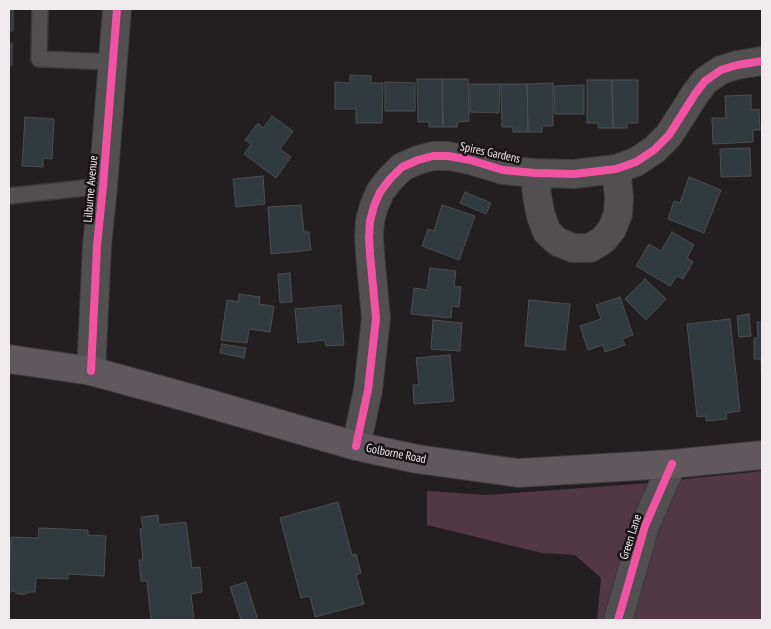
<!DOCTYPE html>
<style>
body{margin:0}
#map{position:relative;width:771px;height:629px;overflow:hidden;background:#231e20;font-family:"PT Sans Narrow",sans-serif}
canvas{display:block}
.frame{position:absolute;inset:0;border:10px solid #efeaec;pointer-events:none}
</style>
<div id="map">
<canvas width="771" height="629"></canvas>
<div class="frame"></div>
</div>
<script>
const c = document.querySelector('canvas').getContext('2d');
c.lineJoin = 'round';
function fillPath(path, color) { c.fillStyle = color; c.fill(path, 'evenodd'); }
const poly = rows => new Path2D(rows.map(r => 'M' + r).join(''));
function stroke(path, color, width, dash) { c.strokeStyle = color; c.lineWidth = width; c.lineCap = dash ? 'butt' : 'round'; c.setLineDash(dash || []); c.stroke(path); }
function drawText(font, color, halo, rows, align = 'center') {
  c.font = font + ' "PT Sans Narrow",sans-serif'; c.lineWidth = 5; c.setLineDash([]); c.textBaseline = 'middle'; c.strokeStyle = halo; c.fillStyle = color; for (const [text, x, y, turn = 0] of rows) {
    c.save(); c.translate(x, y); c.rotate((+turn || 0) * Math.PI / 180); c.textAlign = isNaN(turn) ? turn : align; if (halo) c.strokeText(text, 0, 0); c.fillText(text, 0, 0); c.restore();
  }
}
const green = poly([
 [762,471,762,620,597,620,601,578,575,555,542,553,427,525,427,491,487,495,649,483]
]);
const building = poly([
 [9,10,13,10,13,31,9,31,9,10],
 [9,43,12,43,12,65,9,65,9,43],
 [350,75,371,76,371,83,383,83,382,123,356,123,356,109,335,109,335,82,350,83,350,75],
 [417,79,442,79,443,127,429,127,429,122,418,122,417,79],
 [442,79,468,79,469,121,458,122,457,127,443,127,442,79],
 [587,80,612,80,613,128,598,128,598,123,587,123,587,80],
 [612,80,638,80,638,123,627,123,627,128,613,128,612,80],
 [385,82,415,83,415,111,385,111,385,82],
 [553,83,553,126,542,126,542,132,528,132,527,84,553,83],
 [470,84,500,84,499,113,470,112,470,84],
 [501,84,527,84,528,132,513,132,513,127,502,127,501,84],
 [584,85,584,114,555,114,554,86,584,85],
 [751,95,751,110,759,109,760,130,753,130,753,142,713,144,712,118,726,118,725,96,751,95],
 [272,116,293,131,280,149,291,157,276,178,244,154,251,144,245,140,258,123,263,128,272,116],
 [25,117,54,119,52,159,43,158,43,167,22,166,25,117],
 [750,148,751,176,721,177,720,149,750,148],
 [263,176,265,204,236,207,233,179,263,176],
 [689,177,721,190,704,233,668,219,674,201,680,203,689,177],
 [465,192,491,203,486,214,460,203,465,192],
 [301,205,304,232,309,232,311,250,271,254,268,207,301,205],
 [442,205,475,216,459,260,422,246,428,229,434,231,442,205],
 [672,232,694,245,687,258,693,262,683,279,677,276,670,286,636,266,649,244,661,251,672,232],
 [430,268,456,271,454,286,461,287,459,307,452,306,451,318,411,314,414,288,427,290,430,268],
 [290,273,292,302,280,303,278,274,290,273],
 [645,279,666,299,646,320,625,299,645,279],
 [239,294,260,297,259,304,274,306,270,332,249,329,247,343,221,340,227,300,238,302,239,294],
 [620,297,633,335,622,339,625,345,605,352,603,345,588,350,580,326,601,319,596,305,620,297],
 [529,300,570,304,565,350,525,346,529,300],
 [341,305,344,345,326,346,325,340,298,343,295,309,341,305],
 [749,314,751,336,739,337,737,316,749,314],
 [730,319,740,411,726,413,727,419,706,421,706,416,697,417,687,324,730,319],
 [433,320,462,323,460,351,431,349,433,320],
 [757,322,762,322,762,395,761,359,754,359,754,338,758,338,757,322],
 [222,344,246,348,244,358,220,353,222,344],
 [450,355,454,401,414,404,413,385,419,385,416,358,450,355],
 [338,502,352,555,356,554,361,573,356,575,364,604,315,617,310,596,301,598,280,518,338,502],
 [158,515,159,525,186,522,192,568,200,567,202,592,191,594,194,620,151,620,147,581,141,581,139,560,143,560,140,529,143,528,141,517,158,515],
 [39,528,88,530,88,535,106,536,104,576,68,574,68,579,36,578,35,592,29,592,25,594,18,594,14,591,9,591,11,537,38,538,39,528],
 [246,582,258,620,241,620,230,587,246,582]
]);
const lane = poly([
 [40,9,39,59,113,62],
 [9,196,103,186]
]);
const street = poly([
 [535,173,537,196,541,216,547,232,558,242,573,248,590,248,603,240,612,229,618,214,619,197,616,169],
 [91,371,97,246,103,186,117,9],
 [356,446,368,390,376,318,370,254,369,237,370,221,374,206,380,192,390,179,402,167,418,160,433,156,448,156,470,160,503,170,535,173,574,174,616,169,636,162,654,150,669,135,695,94,705,81,721,70,737,65,762,61],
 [618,620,645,526,672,464]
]);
const primary = poly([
 [9,359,91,371,186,397,356,446,417,459,518,473,672,464,762,455]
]);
const cycleway = poly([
 [91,371,97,246,103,186,117,9],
 [356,446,368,390,376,318,370,254,369,237,370,221,374,206,380,192,390,179,402,167,418,160,433,156,448,156,470,160,503,170,535,173,574,174,616,169,636,162,654,150,669,135,695,94,705,81,721,70,737,65,762,61],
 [618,620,645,526,672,464]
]);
const streetNames = [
 ["Spires Gardens",490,153,12],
 ["Lilburne Avenue",91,189,-85],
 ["Golborne Road",396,454,11],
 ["Green Lane",631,537,-72]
];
fillPath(green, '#523744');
fillPath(building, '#313a3f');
stroke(building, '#4e4e4f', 1);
stroke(lane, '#3d393b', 18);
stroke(street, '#3d393b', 30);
stroke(primary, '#3d393b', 30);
stroke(lane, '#524f50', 15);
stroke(street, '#524f50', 28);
stroke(primary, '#60585c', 28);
stroke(cycleway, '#f153a3', 8);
drawText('12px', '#efeaec', '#1a1417', streetNames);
</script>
